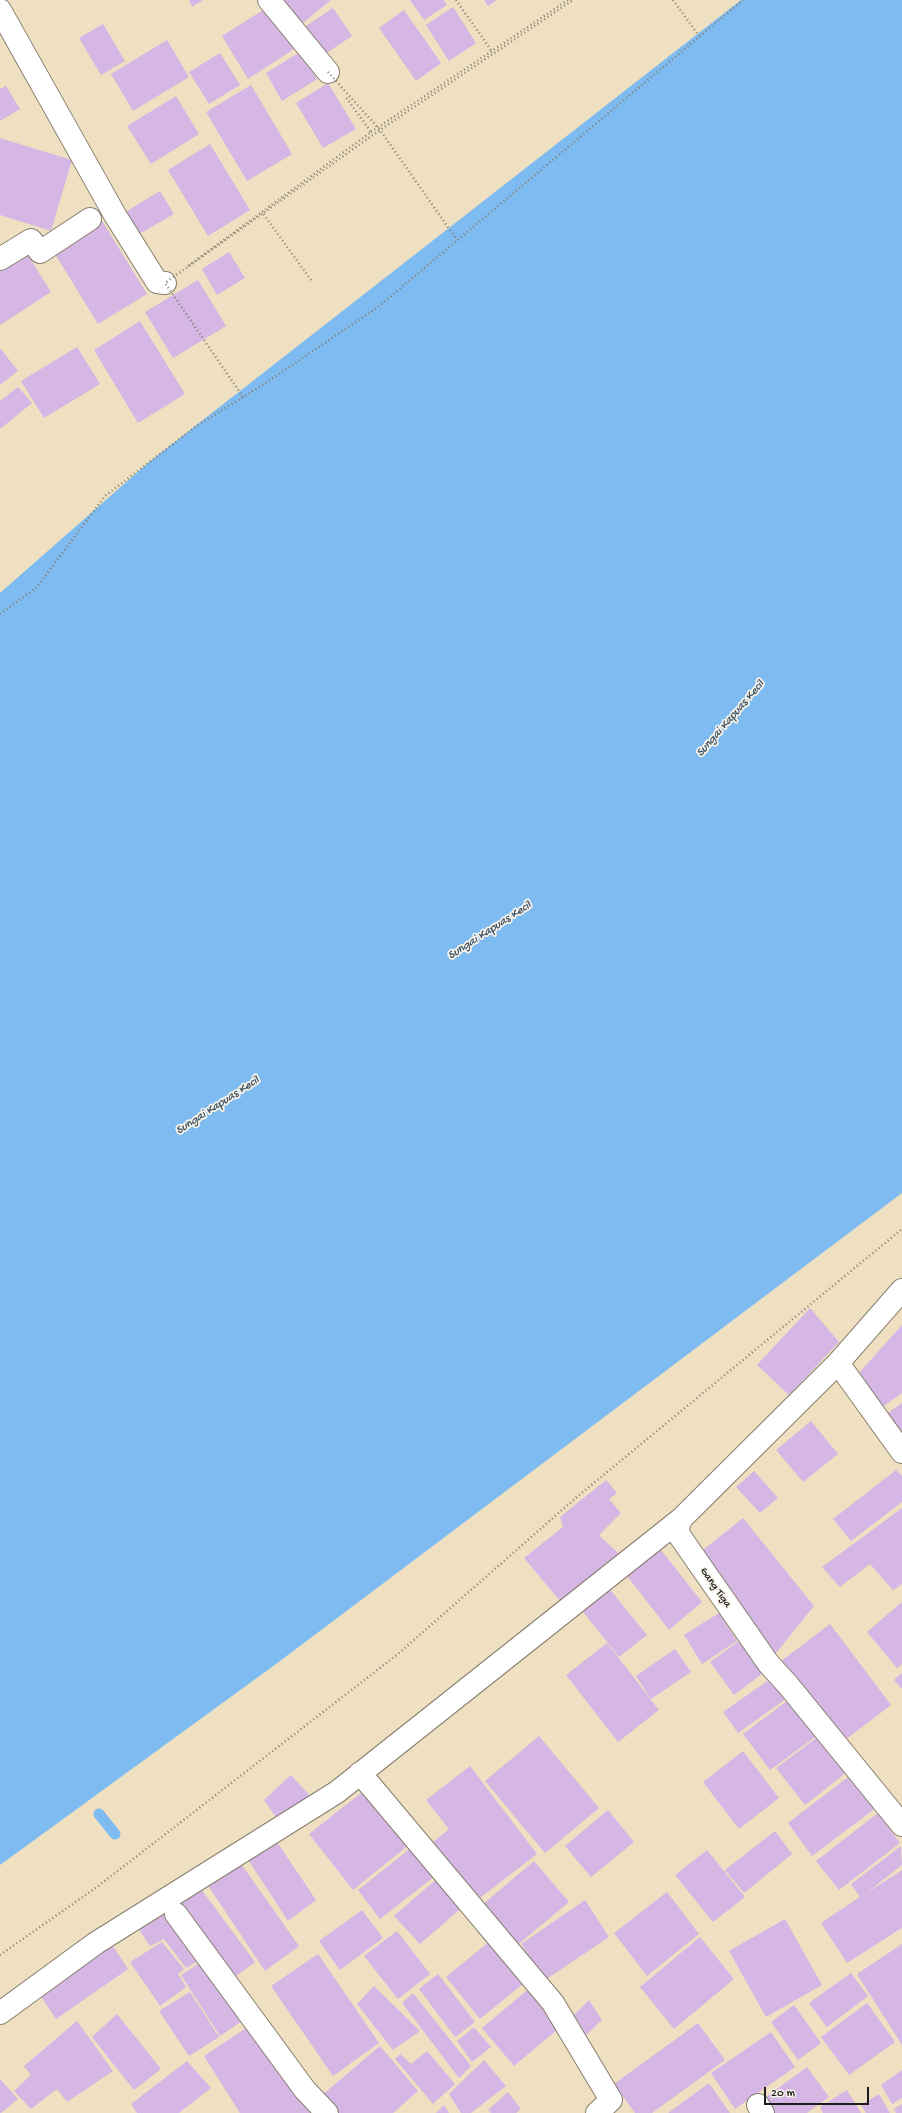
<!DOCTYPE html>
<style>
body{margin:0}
#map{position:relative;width:902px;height:2113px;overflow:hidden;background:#efe0c1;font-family:"Gochi Hand",sans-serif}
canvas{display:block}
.scale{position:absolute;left:764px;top:2087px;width:105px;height:18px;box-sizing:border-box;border:2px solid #1c1c1c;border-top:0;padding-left:5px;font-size:12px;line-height:14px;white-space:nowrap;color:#1c1c1c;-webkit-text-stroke:3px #f7f3e8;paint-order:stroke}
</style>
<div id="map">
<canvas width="902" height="2113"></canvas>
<div class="scale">20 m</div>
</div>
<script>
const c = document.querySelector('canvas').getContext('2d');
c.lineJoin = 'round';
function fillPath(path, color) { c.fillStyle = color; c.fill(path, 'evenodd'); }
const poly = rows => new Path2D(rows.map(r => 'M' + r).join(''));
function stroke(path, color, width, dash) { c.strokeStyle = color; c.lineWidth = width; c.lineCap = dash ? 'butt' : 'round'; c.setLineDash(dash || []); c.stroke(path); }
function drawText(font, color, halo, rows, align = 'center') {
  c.font = font + ' "Gochi Hand",sans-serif'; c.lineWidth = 3.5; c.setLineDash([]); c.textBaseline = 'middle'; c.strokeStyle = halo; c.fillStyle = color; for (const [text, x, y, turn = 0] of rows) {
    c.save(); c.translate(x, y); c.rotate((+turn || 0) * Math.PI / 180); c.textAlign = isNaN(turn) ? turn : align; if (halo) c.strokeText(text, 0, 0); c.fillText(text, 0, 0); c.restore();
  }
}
const water = poly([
 [741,0,902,0,902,1193,276,1664,0,1865,0,593,149,462]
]);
const stream = poly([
 [99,1814,115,1834]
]);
const building = poly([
 [189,0,203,0,192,7],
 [276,0,331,0,298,27],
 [410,0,444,0,447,5,424,20],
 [484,0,497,0,488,6],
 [268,7,294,49,248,79,222,36],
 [453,7,476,43,449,61,426,25],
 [333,8,352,36,325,54,306,26],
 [404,10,441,63,416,81,379,28],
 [103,24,125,61,101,75,79,38],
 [167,40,189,77,133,111,111,74],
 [300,52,317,79,282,101,266,73],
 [220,53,240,85,209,104,189,72],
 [328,83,356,129,323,148,296,103],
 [251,85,292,154,247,181,206,112],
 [6,86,20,109,0,121,0,89],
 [176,96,199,134,151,164,127,126],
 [0,138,72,160,51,231,0,215],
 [210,144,250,210,208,236,168,170],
 [160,191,174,214,136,236,122,214],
 [101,219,147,294,98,324,52,249],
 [24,249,51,292,0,325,0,265],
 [229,252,245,278,217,295,202,269],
 [198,280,226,326,173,358,145,312],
 [140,321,185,394,138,423,94,350],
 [77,347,100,384,44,418,21,381],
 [0,348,18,371,0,385],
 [18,387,32,403,0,429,0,401],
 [810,1308,839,1342,789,1395,757,1365],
 [902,1325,902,1393,881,1408,859,1373],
 [902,1403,902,1438,885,1415],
 [811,1421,838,1454,803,1482,776,1450],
 [896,1470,902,1476,902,1502,851,1541,833,1519],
 [754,1471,778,1498,760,1513,736,1487],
 [606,1480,617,1493,609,1499,621,1513,599,1535,621,1556,560,1601,524,1558,563,1527,560,1517],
 [902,1508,902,1584,893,1590,870,1564,840,1587,822,1567],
 [743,1518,814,1606,768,1663,698,1554],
 [654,1541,702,1602,669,1630,624,1572],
 [607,1586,647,1635,619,1657,580,1608],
 [902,1602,902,1664,897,1668,867,1632],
 [719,1613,737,1641,702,1664,684,1635],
 [830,1624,891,1705,841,1743,780,1662],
 [743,1638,767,1670,734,1695,710,1662],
 [607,1643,659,1710,618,1742,566,1675],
 [675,1649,691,1672,651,1699,636,1676],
 [902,1673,902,1689,894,1680],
 [776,1675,790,1696,738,1733,723,1712],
 [791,1698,818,1735,770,1770,743,1734],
 [539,1736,599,1808,545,1853,485,1781],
 [819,1736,847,1772,805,1805,776,1768],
 [743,1751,779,1798,739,1829,703,1782],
 [470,1766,537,1854,472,1904,428,1846,449,1829,426,1800],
 [852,1774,877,1807,812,1856,788,1823],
 [291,1775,312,1798,278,1820,264,1800],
 [366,1789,410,1844,353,1890,309,1834],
 [608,1810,634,1842,591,1877,565,1846],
 [878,1813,900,1843,839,1890,816,1861],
 [775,1831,792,1854,744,1893,725,1870],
 [275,1839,316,1900,288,1921,247,1858],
 [417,1843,439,1873,380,1919,358,1890],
 [901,1846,902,1865,865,1894,902,1870,902,1928,847,1963,821,1923,860,1897,851,1884],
 [707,1850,745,1897,713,1922,675,1875],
 [239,1861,299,1946,265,1971,207,1884],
 [534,1861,569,1902,515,1947,481,1906],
 [441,1875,466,1904,420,1944,394,1916],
 [198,1885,255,1962,231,1980,176,1903],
 [667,1892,699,1934,647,1976,614,1933],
 [585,1900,609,1937,545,1980,521,1944],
 [166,1905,203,1958,186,1968,164,1939,150,1946,136,1925],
 [362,1910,383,1938,340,1970,319,1941],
 [785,1919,822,1985,766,2017,729,1951],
 [397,1931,430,1974,398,1999,364,1956],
 [495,1937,529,1979,480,2019,446,1977],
 [700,1937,734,1979,674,2029,640,1987],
 [109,1940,128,1969,56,2019,38,1992],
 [162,1942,184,1969,178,1974,186,1987,160,2006,130,1962],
 [902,1944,902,2045,857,1974],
 [318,1954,379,2043,333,2076,271,1986],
 [206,1959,248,2017,220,2036,181,1975],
 [851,1973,868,1996,827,2027,809,2003],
 [438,1974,475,2022,455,2037,419,1989],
 [374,1986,420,2031,393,2050,357,2004],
 [531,1987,563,2025,514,2066,482,2028],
 [190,1992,219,2037,189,2056,159,2011],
 [413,1993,471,2066,459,2078,402,2003],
 [589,2000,602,2020,582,2039,569,2020],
 [867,2003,895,2042,849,2075,821,2037],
 [794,2005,821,2043,798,2060,771,2022],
 [117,2014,161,2069,134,2090,92,2037],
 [77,2021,113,2071,67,2102,57,2089,31,2109,14,2091,31,2075,24,2066],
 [698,2023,725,2060,652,2113,635,2113,614,2084],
 [249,2026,315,2111,312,2113,240,2113,204,2056],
 [474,2027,491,2047,472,2062,457,2041],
 [771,2032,795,2067,735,2109,711,2073],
 [380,2046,418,2091,393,2113,337,2113,322,2095],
 [427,2051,455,2084,433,2104,395,2059,400,2054,411,2064],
 [484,2060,506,2086,471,2113,461,2113,449,2094],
 [187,2061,211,2088,179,2113,137,2113,131,2104],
 [807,2067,829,2097,807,2113,773,2113,763,2099],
 [902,2070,902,2098,892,2104,881,2085],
 [0,2079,18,2099,1,2113,0,2113],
 [709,2083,730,2113,668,2113],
 [847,2090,861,2113,823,2113,820,2107],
 [508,2092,521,2109,516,2113,491,2113,488,2110],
 [879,2094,890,2113,866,2113,861,2105],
 [902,2104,902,2113,896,2113,894,2109],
 [444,2105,449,2113,436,2113]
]);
const path = poly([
 [456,0,491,50],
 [673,0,699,36],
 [371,132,568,0],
 [188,266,262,212],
 [311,280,262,212,371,132,345,96],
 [0,614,37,587,105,496,198,425,264,384,378,307,743,0],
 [0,1955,97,1887,398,1654,578,1496,902,1229]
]);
const minor = poly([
 [269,0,328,72],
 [0,10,115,215,157,282,165,283],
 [0,259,31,240,40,252,90,219],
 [902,1290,838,1363,681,1519,678,1528,679,1535,768,1663,788,1685,902,1825],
 [838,1363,902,1452],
 [360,1773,553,2003,611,2100,597,2113],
 [176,1914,305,2090,327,2113],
 [0,2013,96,1943,337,1792,681,1519],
 [758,2105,763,2113]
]);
const pathBridge = poly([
 [328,72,380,130,457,240],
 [243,397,165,283,380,130,573,0]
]);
const streetNames = [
 ["Gang Tiga",715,1588,55]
];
const waterNames = [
 ["Sungai Kapuas Kecil",731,719,-49],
 ["Sungai Kapuas Kecil",490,931,-33],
 ["Sungai Kapuas Kecil",218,1106,-33]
];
fillPath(water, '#7ebbf1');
stroke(stream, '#7ebbf1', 11);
fillPath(building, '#d5b6e5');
stroke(minor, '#867e6e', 24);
stroke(path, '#867e6e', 2.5, [1, 3]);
stroke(minor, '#fff', 22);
stroke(pathBridge, '#867e6e', 2.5, [1, 3]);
drawText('11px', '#1c1c1c', '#f7f3e8', streetNames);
drawText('italic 12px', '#3e5467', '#f7f3e8', waterNames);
</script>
